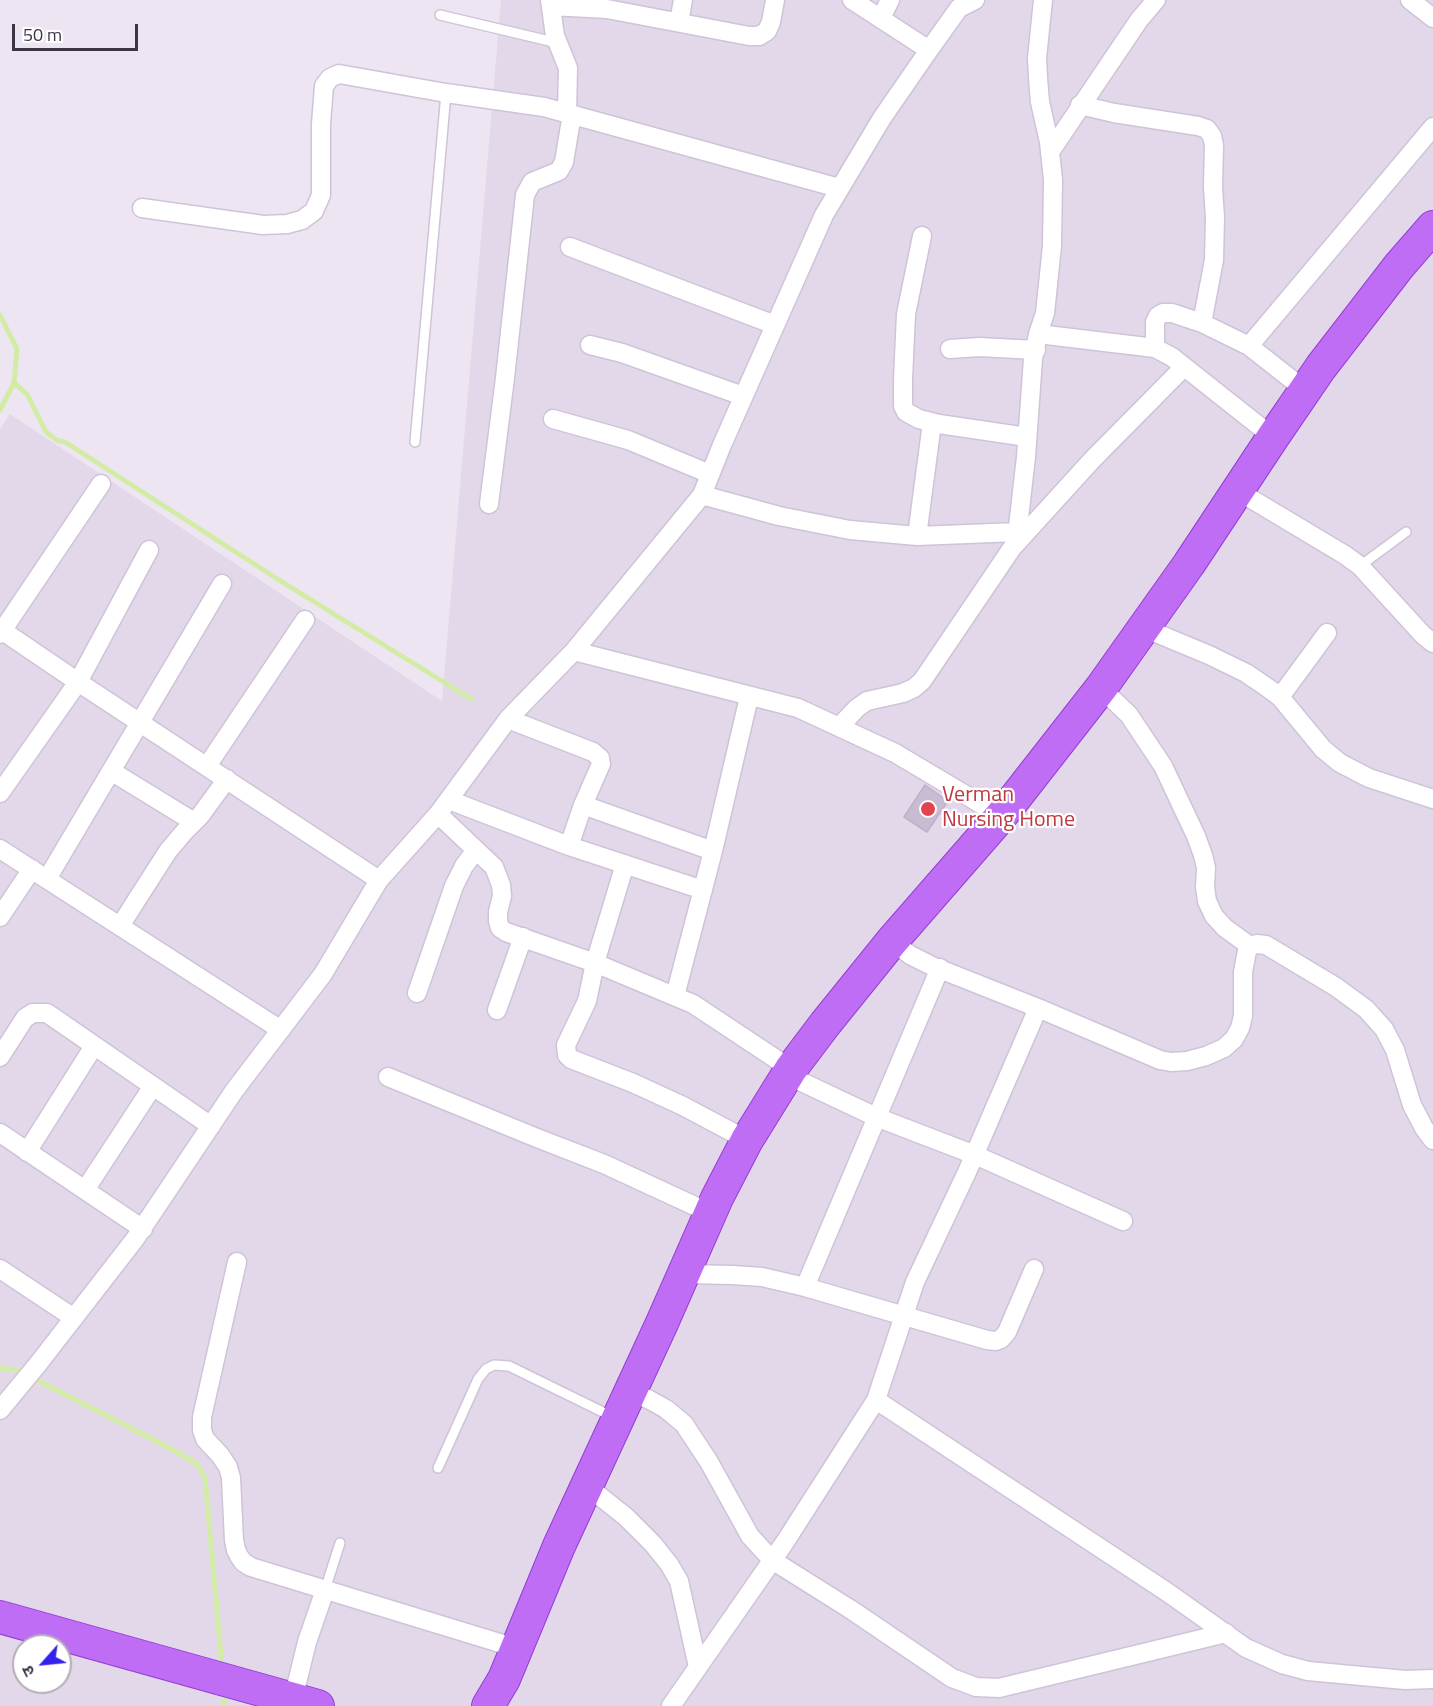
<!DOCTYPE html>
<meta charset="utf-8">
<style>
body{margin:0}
#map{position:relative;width:1433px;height:1706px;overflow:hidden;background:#ede6f2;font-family:"Titillium Web","Noto Sans Devanagari",sans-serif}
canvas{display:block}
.north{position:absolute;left:12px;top:1634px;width:60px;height:60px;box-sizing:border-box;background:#fff;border:2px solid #b1aeb4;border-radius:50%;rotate:243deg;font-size:16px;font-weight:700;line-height:24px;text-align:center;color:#3d3544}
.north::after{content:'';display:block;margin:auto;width:21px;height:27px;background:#3421ee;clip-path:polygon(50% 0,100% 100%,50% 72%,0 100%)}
.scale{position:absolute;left:12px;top:24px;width:126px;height:27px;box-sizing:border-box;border:3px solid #3d3544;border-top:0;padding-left:8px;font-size:18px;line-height:21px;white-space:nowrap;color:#3d3544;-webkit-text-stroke:4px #fff;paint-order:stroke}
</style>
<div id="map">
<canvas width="1433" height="1706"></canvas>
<div class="north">उ</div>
<div class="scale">50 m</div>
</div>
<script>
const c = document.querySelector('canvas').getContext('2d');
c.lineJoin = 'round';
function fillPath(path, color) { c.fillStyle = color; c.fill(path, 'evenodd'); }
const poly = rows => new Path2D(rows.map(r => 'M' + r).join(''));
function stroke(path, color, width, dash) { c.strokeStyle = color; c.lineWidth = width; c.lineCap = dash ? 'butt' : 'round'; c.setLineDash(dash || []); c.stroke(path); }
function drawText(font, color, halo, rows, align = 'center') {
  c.font = font + ' "Titillium Web",sans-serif'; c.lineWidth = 4.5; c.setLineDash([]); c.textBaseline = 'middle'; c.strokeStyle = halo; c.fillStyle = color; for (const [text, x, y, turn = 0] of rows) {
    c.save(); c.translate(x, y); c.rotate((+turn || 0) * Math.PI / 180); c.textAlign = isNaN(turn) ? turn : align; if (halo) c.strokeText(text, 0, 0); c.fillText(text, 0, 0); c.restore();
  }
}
const residential = poly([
 [501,0,1433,0,1433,1706,0,1706,0,429,10,414,442,701],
 [24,1646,60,1646,60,1682,24,1682]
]);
const stream = poly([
 [0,315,17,349,14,383,0,410],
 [14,383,27,394,46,432,58,441,65,442,279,580,471,699],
 [0,1368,17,1370,164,1445,196,1463,205,1478,222,1666],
 [224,1700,224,1706]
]);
const building = poly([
 [925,785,948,801,927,832,904,817,925,785]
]);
const lane = poly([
 [440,15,558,43],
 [415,442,446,93],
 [1360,566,1406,532],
 [438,1468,478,1379,486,1369,494,1365,509,1366,613,1417],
 [325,1590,340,1543]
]);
const street = poly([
 [550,0,555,36,568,68,567,113],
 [852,0,929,50],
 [1410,0,1433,18],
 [551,6,607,9,749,36,759,36,767,31,771,22,775,0],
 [881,18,890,0],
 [679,22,683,0],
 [1080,105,1114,113,1198,126,1207,129,1212,136,1214,145,1213,187,1215,218,1214,260,1202,323],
 [1050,152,1139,20,1156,0],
 [142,208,263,225,287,224,302,220,314,211,321,195,321,124,324,86,330,78,339,74,446,93,544,107,839,188],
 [922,236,906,314,903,379,903,406,906,412,919,419,939,424,1027,437],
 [570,247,775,325],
 [1038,334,1155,348,1172,357,1273,437],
 [590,345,622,353,743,396],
 [1249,346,1433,127],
 [1155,348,1155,322,1158,316,1163,313,1172,313,1202,323,1249,346,1305,390],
 [950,349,979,347,1036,350],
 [553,419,628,440,710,474],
 [1238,491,1345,555,1360,566,1423,635,1433,643],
 [702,495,779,516,850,530,917,536,1017,532],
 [489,504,505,378,525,195,532,182,559,171,564,162,572,114],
 [917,536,932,423],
 [1016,544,1026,457,1033,359,1038,334,1045,313,1052,246,1053,180,1049,142,1040,102,1038,78,1037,58,1043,0],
 [1144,628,1209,655,1246,673,1268,688,1280,697,1323,749,1340,763,1369,778,1433,799],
 [0,629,78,682,379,880],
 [0,634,101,484],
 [574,651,798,708,895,753,1001,816],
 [1101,688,1129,715,1163,766,1196,836,1203,855,1206,868,1205,887,1207,901,1214,916,1225,928,1250,946],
 [1280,697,1327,633],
 [508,719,593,752,600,758,601,764,583,805,569,846],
 [839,727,857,708,867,701,903,693,914,688,922,681,1012,548,1092,460,1184,367],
 [207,766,305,620],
 [111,771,194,822],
 [0,793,78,682,149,550],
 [449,800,569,846,703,890],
 [583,805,713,851],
 [438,814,494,867,501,885,502,896,498,912,498,921,500,928,506,932,595,963,693,1004,791,1069],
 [0,849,281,1030],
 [625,864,595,963,587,1001,566,1045,567,1055,571,1059,633,1083,683,1106,747,1140],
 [47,879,222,584],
 [0,917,32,869],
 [120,926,168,851,185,831,200,816,227,779],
 [892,941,910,955,932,966,1038,1008,1160,1060,1171,1062,1187,1061,1206,1056,1224,1048,1234,1039,1240,1028,1243,1016,1243,972,1247,951,1250,946,1257,944,1266,945,1336,987,1366,1009,1384,1029,1395,1050,1412,1105,1424,1128,1433,1140],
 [417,993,454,886,464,866,476,850],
 [675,996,713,851,749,697],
 [497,1010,523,937],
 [0,1057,25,1018,33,1013,47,1013,211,1126],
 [787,1075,876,1117,975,1155,1123,1221],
 [388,1077,537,1138,604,1164,710,1213],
 [0,1133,143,1229],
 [27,1152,94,1046],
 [85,1190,153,1086],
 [237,1262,202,1417,202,1430,205,1439,220,1455,228,1467,231,1478,234,1540,236,1550,239,1556,243,1562,251,1567,516,1648],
 [0,1269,74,1318],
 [683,1274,733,1275,762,1277,805,1287,987,1340,996,1341,1001,1339,1007,1332,1034,1269],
 [805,1287,940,968],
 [630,1392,648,1399,666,1409,684,1424,709,1462,750,1536,772,1560,850,1609,952,1678,976,1687,999,1688,1226,1633],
 [876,1400,1167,1592,1246,1648,1282,1664,1308,1671,1405,1680,1433,1679],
 [0,1410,38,1364,135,1239,234,1091,323,974,379,880,438,814,508,719,574,651,702,495,722,445,824,215,882,118,929,50,959,8,975,0],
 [587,1486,626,1517,653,1544,669,1564,679,1581,698,1667],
 [293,1699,307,1642,325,1590],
 [671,1706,785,1542,876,1400,915,1282,967,1172,1038,1008]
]);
const highway = poly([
 [0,1617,318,1706],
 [488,1706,504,1679,559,1546,662,1323,717,1198,747,1140,791,1069,825,1024,892,941,1001,816,1101,688,1189,564,1273,437,1321,367,1399,266,1433,227]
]);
const markers = [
 [928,809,8,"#e0444e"]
];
const healthNames = [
 ["Verman",942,796],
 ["Nursing Home",942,821]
];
fillPath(residential, '#e3d8e9');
stroke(stream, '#d3eca5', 5);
fillPath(building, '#c8bcd3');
stroke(building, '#c0afcd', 1.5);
stroke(lane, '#cfc3d8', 12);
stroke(street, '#cfc3d8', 21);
stroke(highway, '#943dd4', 34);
stroke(lane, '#fff', 9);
stroke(street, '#fff', 18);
stroke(highway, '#c06df6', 32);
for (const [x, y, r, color] of markers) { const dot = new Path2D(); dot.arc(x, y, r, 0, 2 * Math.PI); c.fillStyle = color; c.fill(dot); stroke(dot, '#fff', 2); }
drawText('22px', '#be3a42', '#fff', healthNames, 'left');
</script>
